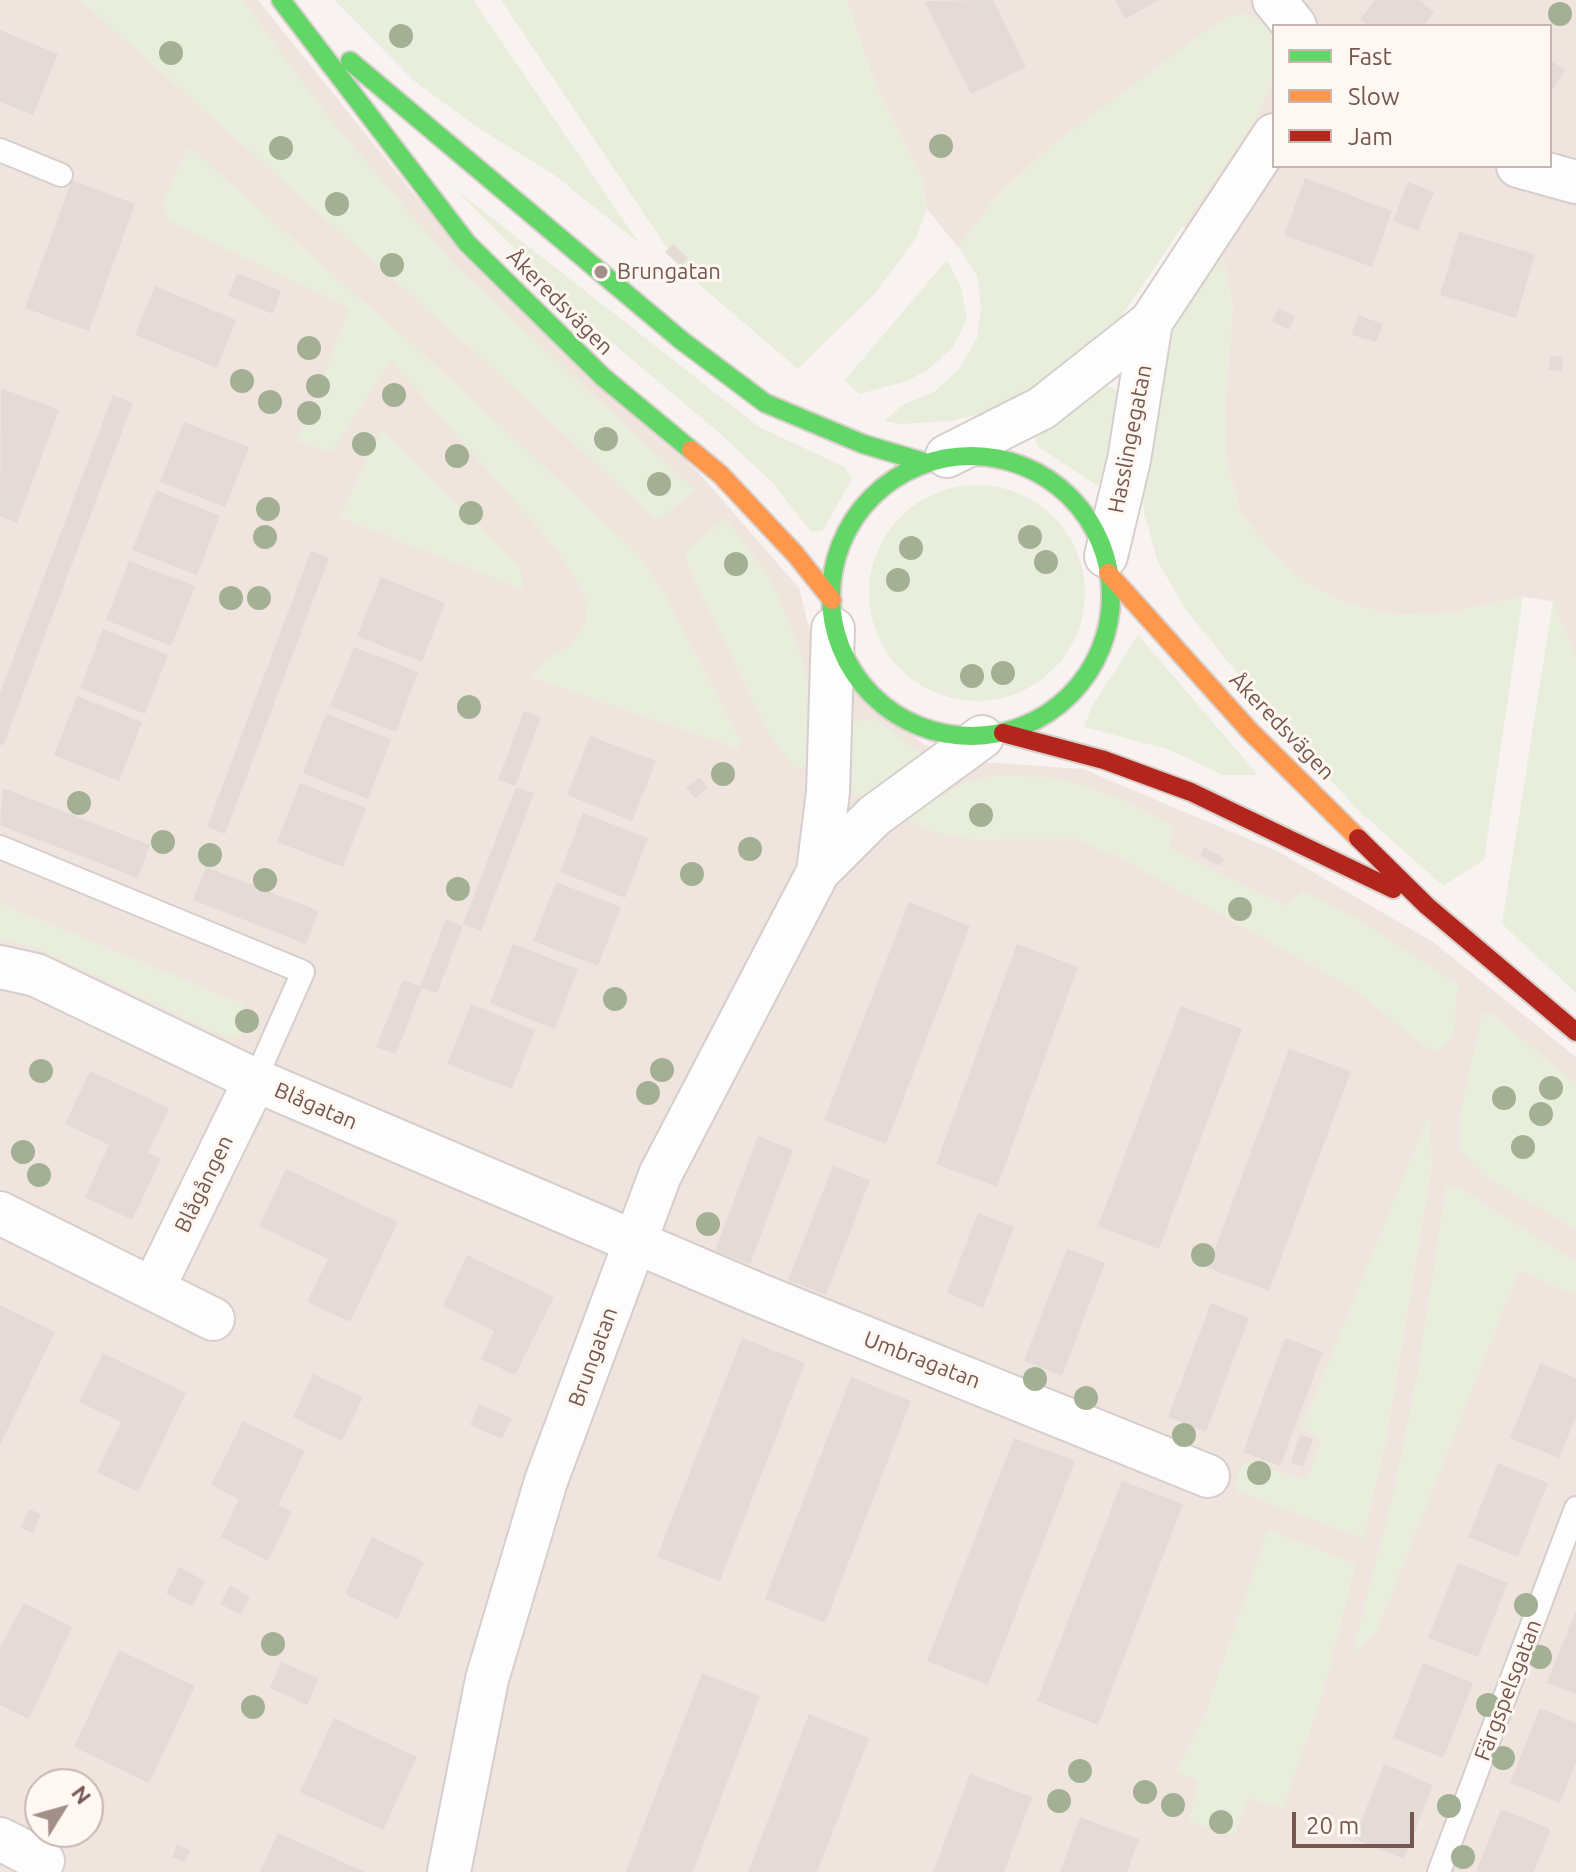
<!DOCTYPE html>
<meta charset="utf-8">
<style>
body{margin:0}
#map{position:relative;width:1576px;height:1872px;overflow:hidden;background:#f8f3f0;font-family:Ubuntu,sans-serif}
canvas{display:block}
.legend{position:absolute;left:1272px;top:24px;width:280px;height:144px;box-sizing:border-box;background:#fef7f2;border:2px solid #c7b7b1;margin:0;padding:10px 14px;list-style:none;font-size:24px;color:#755750}
.legend li{display:flex;align-items:center;gap:16px;height:40px}
.legend b{width:40px;border:2px solid #c7b7b1}
.north{position:absolute;left:24px;top:1768px;width:80px;height:80px;box-sizing:border-box;background:#fef7f2;border:2px solid #c7b7b1;border-radius:50%;rotate:53deg;font-size:22px;font-weight:700;line-height:32px;text-align:center;color:#755750}
.north::after{content:'';display:block;margin:auto;width:28px;height:36px;background:#a38e88;clip-path:polygon(50% 0,100% 100%,50% 72%,0 100%)}
.scale{position:absolute;left:1292px;top:1812px;width:122px;height:36px;box-sizing:border-box;border:4px solid #755750;border-top:0;padding-left:10px;font-size:24px;line-height:28px;white-space:nowrap;color:#755750;-webkit-text-stroke:6px #fef7f2;paint-order:stroke}
</style>
<div id="map">
<canvas width="1576" height="1872"></canvas>
<ul class="legend">
<li><b style="height:10px;background:#63d668"></b>Fast</li>
<li><b style="height:10px;background:#ff974d"></b>Slow</li>
<li><b style="height:10px;background:#b3261e"></b>Jam</li>
</ul>
<div class="north">N</div>
<div class="scale">20 m</div>
</div>
<script>
const c = document.querySelector('canvas').getContext('2d');
c.lineJoin = 'round';
function fillPath(path, color) { c.fillStyle = color; c.fill(path, 'evenodd'); }
const poly = rows => new Path2D(rows.map(r => 'M' + r).join(''));
function stroke(path, color, width, dash) { c.strokeStyle = color; c.lineWidth = width; c.lineCap = dash ? 'butt' : 'round'; c.setLineDash(dash || []); c.stroke(path); }
function drawText(font, color, halo, rows, align = 'center') {
  c.font = font + ' Ubuntu,sans-serif'; c.lineWidth = 6; c.setLineDash([]); c.textBaseline = 'middle'; c.strokeStyle = halo; c.fillStyle = color; for (const [text, x, y, turn = 0] of rows) {
    c.save(); c.translate(x, y); c.rotate((+turn || 0) * Math.PI / 180); c.textAlign = isNaN(turn) ? turn : align; if (halo) c.strokeText(text, 0, 0); c.fillText(text, 0, 0); c.restore();
  }
}
const residential = poly([
 [0,0,258,0,414,194,697,471,799,588,818,664,925,745,970,761,1083,769,1277,851,1433,942,1576,1057,1576,1872,0,1872],
 [40,1784,88,1784,88,1832,40,1832],
 [847,0,1576,0,1576,657,1552,601,1523,597,1438,615,1389,614,1346,603,1304,582,1266,545,1240,512,1226,459,1225,410,1233,304,1222,257,1183,226,1254,121,1274,81,1274,166,1550,166,1550,26,1274,26,1274,39,1265,23,1228,17,1052,145,998,195,958,247,927,209,922,178,876,86]
]);
const green = poly([
 [80,0,243,0,329,118,453,263,695,490,669,513,656,520,482,359],
 [334,0,473,0,639,243,553,174,477,127,414,81],
 [501,0,847,0,876,86,922,178,927,209,916,238,875,293,798,369,681,269],
 [1247,14,1265,23,1274,39,1274,81,1254,121,1112,330,1012,406,951,421,901,424,885,421,902,405,934,392,960,368,977,338,981,306,977,275,958,247,998,195,1052,145,1207,30,1228,17],
 [188,146,428,358,638,554,665,595,742,742,738,749,530,677,544,661,570,646,586,622,585,597,558,551,391,361,332,452,297,442,349,309,167,220,163,202],
 [455,189,759,427,845,467,852,479,823,530,811,532,772,482,717,431,583,318],
 [1222,257,1233,304,1225,410,1226,459,1240,512,1266,545,1304,582,1346,603,1389,614,1438,615,1523,597,1484,860,1443,886,1357,809,1268,711,1186,610,1158,562,1144,513,1138,442,1156,366,1197,283],
 [947,260,961,287,967,319,953,347,929,369,907,381,860,394,844,381],
 [1106,385,1120,392,1107,481,1096,485,1037,446,1034,435,1041,425],
 [381,429,520,566,524,590,339,517],
 '869 593a108 108 0 1 1 216 0a108 108 0 1 1-216 0Z',
 [726,518,769,577,791,625,807,676,813,729,810,765,796,770,770,736,688,567,686,551],
 [1553,601,1576,657,1576,993,1502,924],
 [1138,635,1258,775,1223,775,1170,750,1084,727,1091,708],
 [875,718,921,754,920,763,865,801,852,794,852,723],
 [995,775,1048,777,1086,786,1133,804,1175,828,1169,848,1286,906,1302,891,1356,918,1458,984,1454,1033,1445,1046,1432,1052,1351,988,1120,858,1075,839,973,840,934,832,903,819,959,785],
 [0,903,241,1003,249,1015,244,1032,232,1040,34,947,0,940],
 [1491,1013,1576,1084,1576,1230,1482,1175,1460,1149,1460,1114,1482,1014],
 [1429,1114,1432,1166,1387,1436,1364,1539,1236,1491,1240,1462,1307,1479,1321,1439,1301,1429],
 [1457,1186,1576,1262,1576,1295,1519,1271,1377,1632,1352,1655,1393,1494,1417,1376,1446,1187],
 [1268,1529,1356,1564,1320,1704,1283,1808,1248,1799,1234,1836,1189,1821,1198,1781,1176,1772,1205,1714]
]);
const building = poly([
 [993,0,1026,67,971,94,924,1],
 [1115,0,1159,0,1125,19],
 [1375,0,1419,0,1434,12,1423,26,1369,26,1360,19],
 [0,30,58,54,33,115,0,102],
 [1550,60,1565,70,1550,93],
 [1305,178,1392,211,1372,267,1284,235],
 [72,180,135,204,89,331,25,308],
 [1408,182,1434,192,1418,231,1393,221],
 [1459,232,1535,254,1516,318,1440,295],
 [673,244,688,258,680,266,665,252],
 [237,273,281,291,273,314,228,296],
 [155,286,236,320,217,368,135,335],
 [1278,308,1295,316,1289,330,1272,321],
 [1358,315,1383,324,1376,342,1352,335],
 [1550,356,1563,357,1562,371,1549,370],
 [1,388,59,410,17,523,0,516],
 [113,395,133,403,3,746,0,744,0,693],
 [184,422,249,447,225,507,160,482],
 [156,490,220,516,197,575,132,550],
 [311,551,329,558,225,834,207,827],
 [129,561,195,586,171,646,106,620],
 [381,577,445,603,422,662,357,636],
 [103,629,168,655,145,714,80,688],
 [354,647,418,672,396,732,330,706],
 [77,696,142,722,119,781,54,755],
 [524,711,541,718,515,786,498,780],
 [326,714,391,739,368,799,303,773],
 [590,736,656,761,632,821,567,795],
 [700,777,708,788,695,798,686,788],
 [300,783,366,808,343,867,277,842],
 [516,787,534,793,481,931,463,924],
 [3,788,150,845,138,878,0,825],
 [583,813,648,838,625,898,560,872],
 [1204,847,1224,858,1220,866,1200,856],
 [206,867,319,911,306,944,193,900],
 [556,882,621,907,598,966,533,941],
 [909,902,970,926,886,1144,824,1120],
 [446,919,463,926,437,993,420,987],
 [513,944,578,969,555,1029,490,1003],
 [1017,944,1078,967,997,1187,936,1164],
 [403,980,422,987,396,1054,376,1047],
 [471,1004,535,1030,512,1089,447,1064],
 [1181,1006,1242,1029,1159,1249,1098,1226],
 [1289,1049,1351,1071,1269,1291,1208,1268],
 [90,1071,169,1108,148,1153,161,1159,132,1220,85,1197,109,1145,65,1124],
 [758,1136,793,1150,750,1264,715,1251],
 [833,1166,870,1180,826,1295,788,1280],
 [286,1169,398,1222,350,1322,307,1302,328,1259,259,1226],
 [978,1213,1014,1227,983,1308,947,1293],
 [1067,1249,1105,1263,1062,1376,1024,1361],
 [467,1255,554,1297,515,1375,481,1359,494,1331,443,1306],
 [1211,1303,1249,1318,1206,1432,1168,1417],
 [0,1305,55,1332,0,1445],
 [742,1338,805,1363,720,1581,657,1557],
 [1285,1338,1323,1352,1280,1466,1243,1452],
 [103,1353,186,1393,138,1492,97,1472,121,1422,79,1402],
 [1540,1363,1576,1378,1576,1417,1559,1458,1510,1438],
 [313,1374,363,1397,342,1441,293,1417],
 [851,1377,911,1401,825,1623,765,1599],
 [479,1404,512,1418,502,1439,470,1425],
 [243,1421,305,1451,278,1505,292,1512,268,1561,221,1537,239,1499,211,1485],
 [1300,1435,1313,1439,1303,1467,1291,1463],
 [1014,1438,1075,1461,988,1685,927,1661],
 [1498,1463,1548,1483,1518,1557,1468,1537],
 [1122,1481,1183,1504,1098,1725,1037,1701],
 [29,1509,41,1514,33,1533,21,1528],
 [372,1537,424,1562,397,1619,345,1594],
 [1458,1563,1508,1583,1478,1657,1428,1638],
 [179,1567,205,1581,192,1607,166,1593],
 [230,1585,250,1597,241,1615,220,1604],
 [24,1603,72,1627,29,1719,0,1705,0,1647],
 [1576,1611,1576,1694,1547,1683],
 [119,1650,195,1686,149,1783,74,1747],
 [281,1662,319,1678,307,1705,270,1688],
 [1423,1663,1473,1683,1443,1758,1393,1738],
 [702,1673,760,1696,693,1872,626,1872],
 [1540,1708,1576,1723,1576,1762,1560,1803,1510,1783],
 [809,1714,869,1738,817,1872,748,1872],
 [334,1718,417,1757,383,1830,300,1792],
 [1384,1764,1433,1785,1404,1859,1354,1839],
 [970,1774,1032,1797,1004,1872,933,1872],
 [1501,1809,1551,1829,1534,1872,1476,1872],
 [1080,1817,1139,1839,1127,1872,1060,1872],
 [278,1833,365,1872,260,1872],
 [177,1844,190,1850,185,1862,172,1857]
]);
const lane = poly([
 [0,150,61,175],
 [0,847,303,972,255,1080],
 [1439,1872,1576,1508]
]);
const street = poly([
 [1274,0,1295,26],
 [1518,166,1576,182],
 [947,456,1042,408,1151,322,1274,135],
 [1106,556,1129,460,1151,322],
 [818,872,828,792,833,629],
 [0,967,36,975,255,1080,757,1294,1208,1476],
 [0,1213,213,1319],
 [153,1289,255,1080],
 [0,1839,43,1861],
 [449,1872,487,1679,546,1481,660,1175,818,872,874,816,982,737]
]);
const fast = poly([
 [281,0,467,243,603,377,691,450],
 [350,61,681,340,765,403,863,444,927,463],
 '831 596a140 140 0 1 1 280 0a140 140 0 1 1-280 0Z'
]);
const slow = poly([
 [691,450,721,475,796,555,832,600],
 [1108,573,1250,731,1358,838]
]);
const jam = poly([
 [1003,733,1104,760,1191,792,1393,889],
 [1358,838,1427,906,1576,1032]
]);
const trees = [
 [1560,14],
 [401,36],
 [171,53],
 [941,146],
 [281,148],
 [337,204],
 [392,265],
 [309,348],
 [242,381],
 [318,386],
 [394,395],
 [270,402],
 [309,413],
 [606,439],
 [364,444],
 [457,456],
 [659,484],
 [268,509],
 [471,513],
 [265,537],
 [1030,537],
 [911,548],
 [1046,562],
 [736,564],
 [898,580],
 [231,598],
 [259,598],
 [1003,673],
 [972,676],
 [469,707],
 [723,774],
 [79,803],
 [981,815],
 [163,842],
 [750,849],
 [210,855],
 [692,874],
 [265,880],
 [458,889],
 [1240,909],
 [615,999],
 [247,1021],
 [662,1070],
 [41,1071],
 [1551,1088],
 [648,1093],
 [1504,1098],
 [1541,1114],
 [1523,1147],
 [23,1152],
 [39,1175],
 [708,1224],
 [1203,1255],
 [1035,1379],
 [1086,1398],
 [1184,1435],
 [1259,1473],
 [1526,1605],
 [273,1644],
 [1540,1657],
 [1488,1705],
 [253,1707],
 [1503,1758],
 [1080,1771],
 [1145,1792],
 [1059,1801],
 [1173,1805],
 [1449,1806],
 [1221,1822],
 [1463,1857]
];
const markers = [
 [601,272,8,"#a38e88"]
];
const poiNames = [
 ["Brungatan",617,272]
];
const streetNames = [
 ["Åkeredsvägen",560,302,45],
 ["Hasslingegatan",1130,439,-79],
 ["Åkeredsvägen",1282,726,46],
 ["Blågatan",316,1106,23],
 ["Blågången",204,1184,-64],
 ["Brungatan",593,1357,-70],
 ["Umbragatan",922,1360,21],
 ["Färgspelsgatan",1508,1690,-69]
];
fillPath(residential, '#f0e4de');
fillPath(green, '#e9eedc');
fillPath(building, '#e4dbd7');
stroke(lane, '#d6cecc', 26);
stroke(street, '#d6cecc', 46);
stroke(fast, '#d8cfcb', 22);
stroke(slow, '#d8cfcb', 22);
stroke(jam, '#d8cfcb', 22);
stroke(lane, '#fefdfd', 22);
stroke(street, '#fefdfd', 42);
stroke(fast, '#63d668', 18);
stroke(slow, '#ff974d', 18);
stroke(jam, '#b3261e', 18);
c.fillStyle = '#a4b094';
for (const [x, y] of trees) { c.beginPath(); c.arc(x, y, 12, 0, 2 * Math.PI); c.fill(); }
for (const [x, y, r, color] of markers) { const dot = new Path2D(); dot.arc(x, y, r, 0, 2 * Math.PI); c.fillStyle = color; c.fill(dot); stroke(dot, '#fef7f2', 3); }
drawText('22px', '#755750', '#fef7f2', poiNames, 'left');
drawText('22px', '#755750', '#fef7f2', streetNames);
</script>
